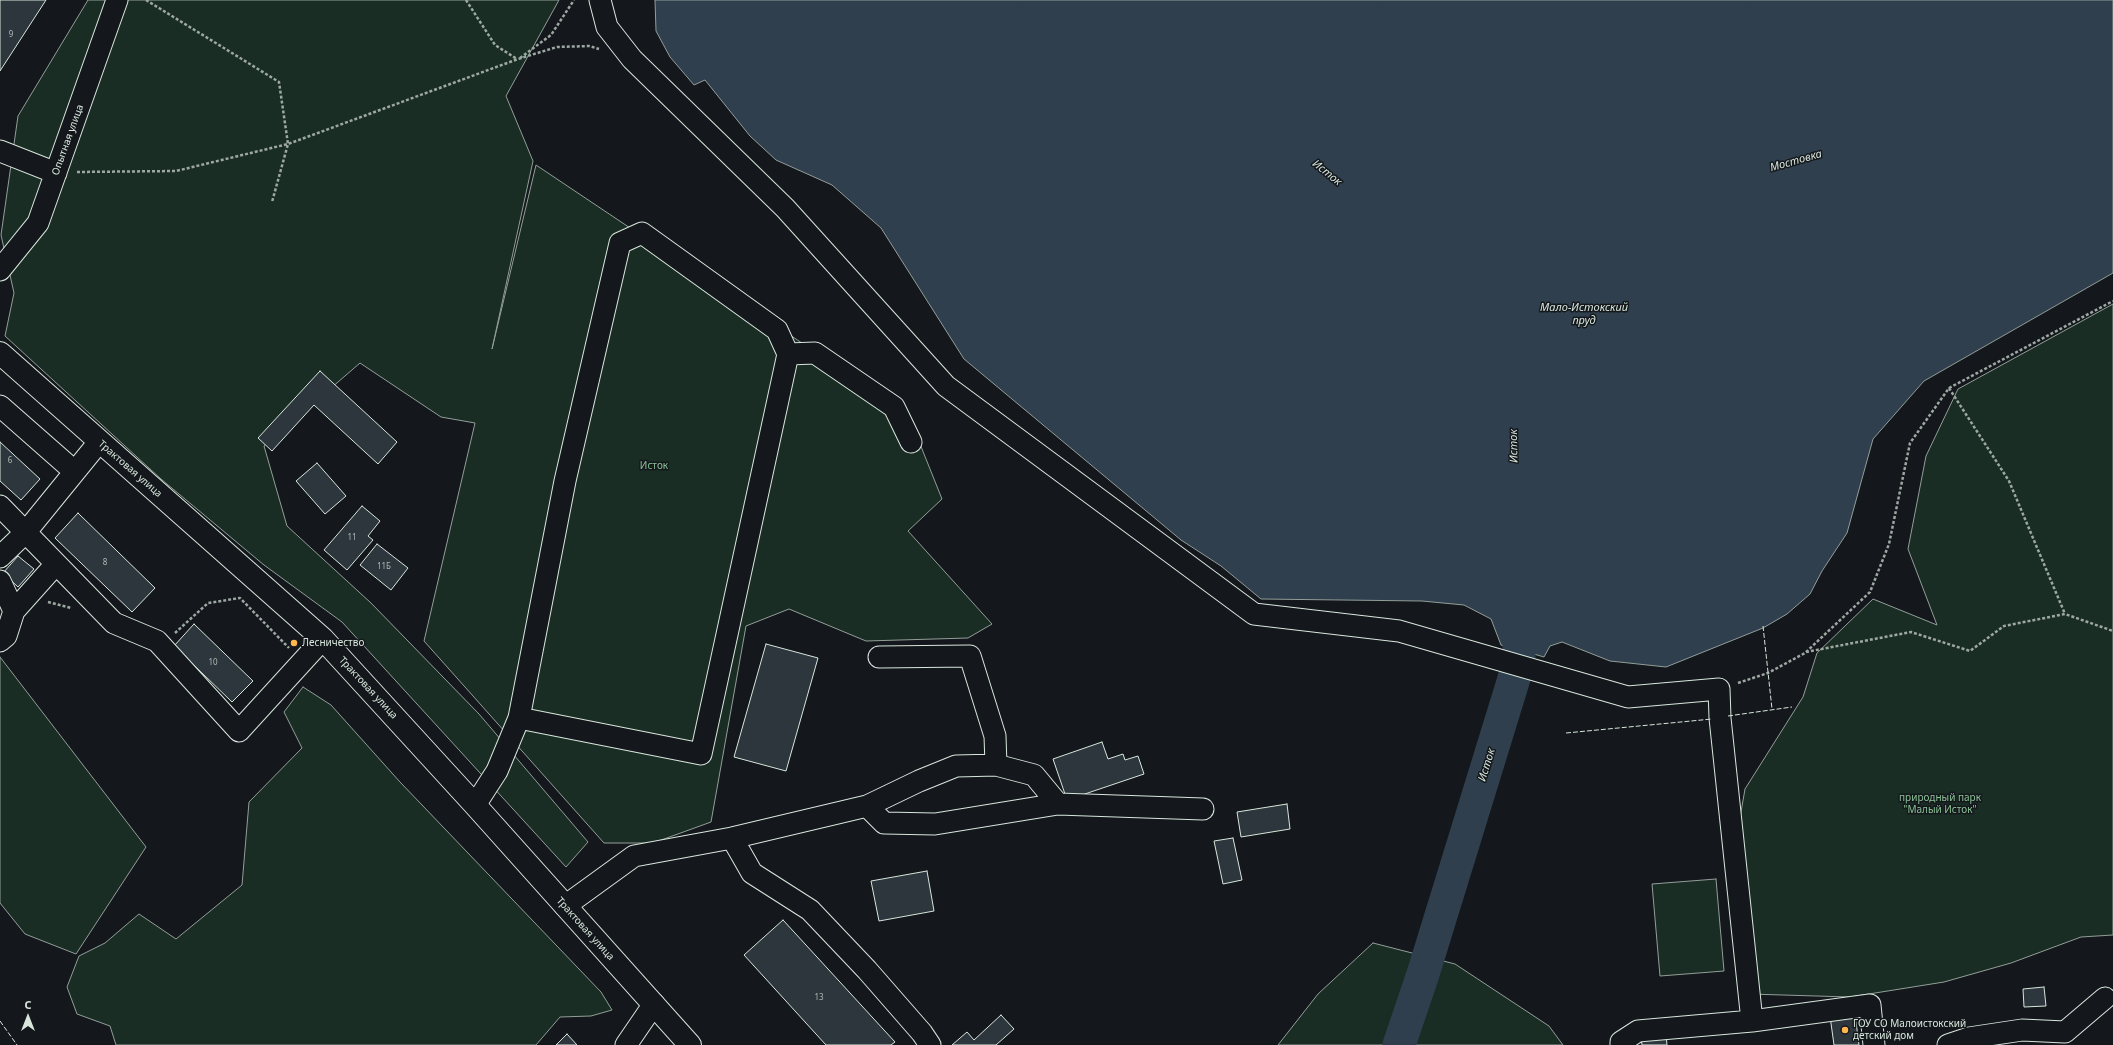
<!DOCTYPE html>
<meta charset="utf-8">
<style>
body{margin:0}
#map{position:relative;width:2113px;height:1045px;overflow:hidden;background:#14181c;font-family:"Noto Sans",sans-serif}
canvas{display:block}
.north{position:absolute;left:8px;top:997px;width:40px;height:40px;-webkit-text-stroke:3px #14181c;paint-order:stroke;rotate:0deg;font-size:11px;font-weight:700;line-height:16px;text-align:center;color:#d8e6dc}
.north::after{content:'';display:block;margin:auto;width:14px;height:18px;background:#d8e6dc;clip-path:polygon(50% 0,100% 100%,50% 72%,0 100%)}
</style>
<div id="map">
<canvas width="2113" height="1045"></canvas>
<div class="north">С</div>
</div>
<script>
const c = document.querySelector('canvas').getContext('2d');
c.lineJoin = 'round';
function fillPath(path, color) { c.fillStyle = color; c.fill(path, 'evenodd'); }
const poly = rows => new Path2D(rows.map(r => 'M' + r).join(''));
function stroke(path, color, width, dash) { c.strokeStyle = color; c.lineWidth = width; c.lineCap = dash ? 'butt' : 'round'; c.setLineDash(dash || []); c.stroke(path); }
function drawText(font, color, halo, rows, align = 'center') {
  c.font = font + ' "Noto Sans",sans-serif'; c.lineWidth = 3; c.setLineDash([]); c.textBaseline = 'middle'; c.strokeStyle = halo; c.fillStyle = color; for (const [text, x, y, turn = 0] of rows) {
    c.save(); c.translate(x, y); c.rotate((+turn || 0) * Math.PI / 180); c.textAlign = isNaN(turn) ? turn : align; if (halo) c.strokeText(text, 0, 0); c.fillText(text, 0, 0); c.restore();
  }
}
const green = poly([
 [88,0,559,0,506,96,533,161,492,349,536,165,908,414,942,499,908,531,992,624,968,638,866,641,789,609,746,626,711,822,653,843,604,843,424,641,475,423,441,417,360,363,264,446,287,526,371,603,479,714,588,842,566,867,342,622,264,565,161,479,5,336,14,293,1,235,18,116,88,0],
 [2113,304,2113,935,2081,937,2011,963,1944,982,1850,997,1749,994,1730,875,1745,789,1803,697,1817,653,1873,599,1937,625,1908,549,1926,456,1958,389,2113,304],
 [0,657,146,847,76,954,25,934,0,903,0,657],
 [303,687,331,705,400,782,601,992,612,1010,591,1016,560,1017,536,1045,116,1045,110,1026,77,1014,67,987,79,956,105,943,139,914,176,939,242,885,249,802,302,748,284,712,303,687],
 [1716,879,1724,971,1660,976,1652,884,1716,879],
 [1373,943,1455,964,1549,1026,1563,1045,1278,1045,1318,994,1373,943]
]);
const water = poly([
 [655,0,2113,0,2113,273,1924,381,1873,439,1847,533,1822,571,1810,594,1787,614,1763,628,1666,667,1610,661,1562,642,1550,646,1544,657,1527,652,1524,662,1513,660,1516,650,1501,645,1491,619,1464,605,1422,601,1261,599,1221,566,1181,540,964,359,881,228,832,185,776,160,750,136,705,80,694,85,670,57,656,31,655,0]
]);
const river = poly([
 [1399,1045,1423,974,1512,685,1519,661,1519,631]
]);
const building = poly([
 [0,0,46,0,0,71,0,0],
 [320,371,397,442,378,464,314,405,272,451,258,438,320,371],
 [0,442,40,479,21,500,0,481,0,442],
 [317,463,346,496,325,514,296,481,317,463],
 [362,506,380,521,368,536,373,540,347,570,324,550,362,506],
 [78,513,155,588,132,612,55,538,78,513],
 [377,544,408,568,391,590,360,565,377,544],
 [18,556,34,569,18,587,3,573,18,556],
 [194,624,253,681,232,702,174,646,194,624],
 [766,644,818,658,786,771,734,757,766,644],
 [1102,742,1108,759,1123,754,1125,760,1138,756,1144,774,1067,800,1053,759,1102,742],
 [1287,804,1290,829,1241,837,1237,812,1287,804],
 [1233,838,1242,880,1223,884,1214,841,1233,838],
 [927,871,934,911,879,921,871,881,927,871],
 [783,920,895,1042,891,1045,826,1045,744,955,783,920],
 [2044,987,2046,1006,2024,1007,2023,989,2044,987],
 [1855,1014,1859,1045,1834,1045,1830,1016,1855,1014],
 [1001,1015,1014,1029,996,1045,952,1045,967,1032,974,1040,1001,1015],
 [567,1034,577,1045,556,1045,567,1034],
 [1666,1034,1667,1045,1642,1045,1641,1037,1666,1034]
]);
const path = poly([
 [146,0,279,82,288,144,272,202],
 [466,0,495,45,517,59],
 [520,58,551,35,574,0],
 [77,172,176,171,288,144,518,59,557,47,589,46,599,49],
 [1949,388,2009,481,2065,614],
 [48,602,71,608],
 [175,633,208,603,240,598,289,648],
 [1806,652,1911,632,1970,651,2004,626,2065,614,2113,631],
 [1738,683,1768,673,1805,653,1870,592,1889,544,1910,443,1949,388,2113,301]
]);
const minor = poly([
 [600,0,607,27,632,59,785,208,946,386,1254,614,1399,631,1628,697,1719,689,1720,718,1752,1021],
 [0,151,56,173],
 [0,270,38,223,117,0],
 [0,406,74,471],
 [0,506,114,623,157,641,239,731,323,639],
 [0,557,25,533,99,442],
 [0,581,14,611],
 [0,641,6,636,14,611,56,564],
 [879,657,970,656,995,736,996,765],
 [519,718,565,481,620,243,642,233,777,330,788,354,815,353,894,407,911,442],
 [475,805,497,771,519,718,701,754,788,354],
 [867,806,884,823,935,824,1058,804],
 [732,838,752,873,810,910,867,970,922,1033,930,1045],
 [565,906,634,856,732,838,867,806,919,781,956,766,996,765,1034,775,1058,804,1203,809],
 [626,1045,654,1004],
 [1621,1045,1621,1042,1638,1031,1752,1021,1870,1005,1874,1045],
 [1948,1045,1969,1038,2022,1030,2065,1032,2105,998]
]);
const major = poly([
 [0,353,323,639,475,805,690,1045]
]);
const fence = poly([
 [1763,626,1772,709],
 [1728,716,1792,707],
 [1566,733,1712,719],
 [0,1021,17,1045]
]);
const markers = [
 [294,643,4,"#ffb74d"],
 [1845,1030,4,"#ffb74d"]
];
const numberNames = [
 ["9",11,35],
 ["6",10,461],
 ["11",352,538],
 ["8",105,563],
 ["11Б",384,567],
 ["10",213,663],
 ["13",819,998]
];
const streetNames = [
 ["Опытная улица",68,140,-70],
 ["Трактовая улица",130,469,41],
 ["Трактовая улица",368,688,47],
 ["Трактовая улица",585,929,48]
];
const parkNames = [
 ["Исток",654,466],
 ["природный парк",1940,798],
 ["\"Малый Исток\"",1940,810]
];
const poiNames = [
 ["Лесничество",302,643],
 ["ГОУ СО Малоистокский",1853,1024],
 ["детский дом",1853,1036]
];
const waterNames = [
 ["Мостовка",1796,161,-16],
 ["Исток",1327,173,39],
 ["Мало-Истокский",1584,308],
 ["пруд",1584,321],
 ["Исток",1514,446,-91],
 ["Исток",1487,765,-73]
];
fillPath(green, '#1a2d24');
stroke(green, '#939e99', 1);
fillPath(water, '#2f3f4d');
stroke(water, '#939e99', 1);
stroke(river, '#2f3f4d', 33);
fillPath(building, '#2c363c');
stroke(building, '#d8e6dc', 1);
stroke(minor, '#d8e6dc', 23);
stroke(major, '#d8e6dc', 24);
stroke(path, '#9da8a2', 2.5, [3, 2]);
stroke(minor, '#14181c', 21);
stroke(major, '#14181c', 22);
stroke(fence, '#d8e6dc', 1, [5, 2]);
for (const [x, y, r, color] of markers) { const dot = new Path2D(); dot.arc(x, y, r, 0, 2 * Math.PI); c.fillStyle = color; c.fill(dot); stroke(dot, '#14181c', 1.5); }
drawText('8px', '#adbab4', null, numberNames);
drawText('10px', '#d8e6dc', '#14181c', streetNames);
drawText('10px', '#8ac095', '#14181c', parkNames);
drawText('10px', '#d8e6dc', '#14181c', poiNames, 'left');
drawText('italic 11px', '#d8e6dc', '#14181c', waterNames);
</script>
